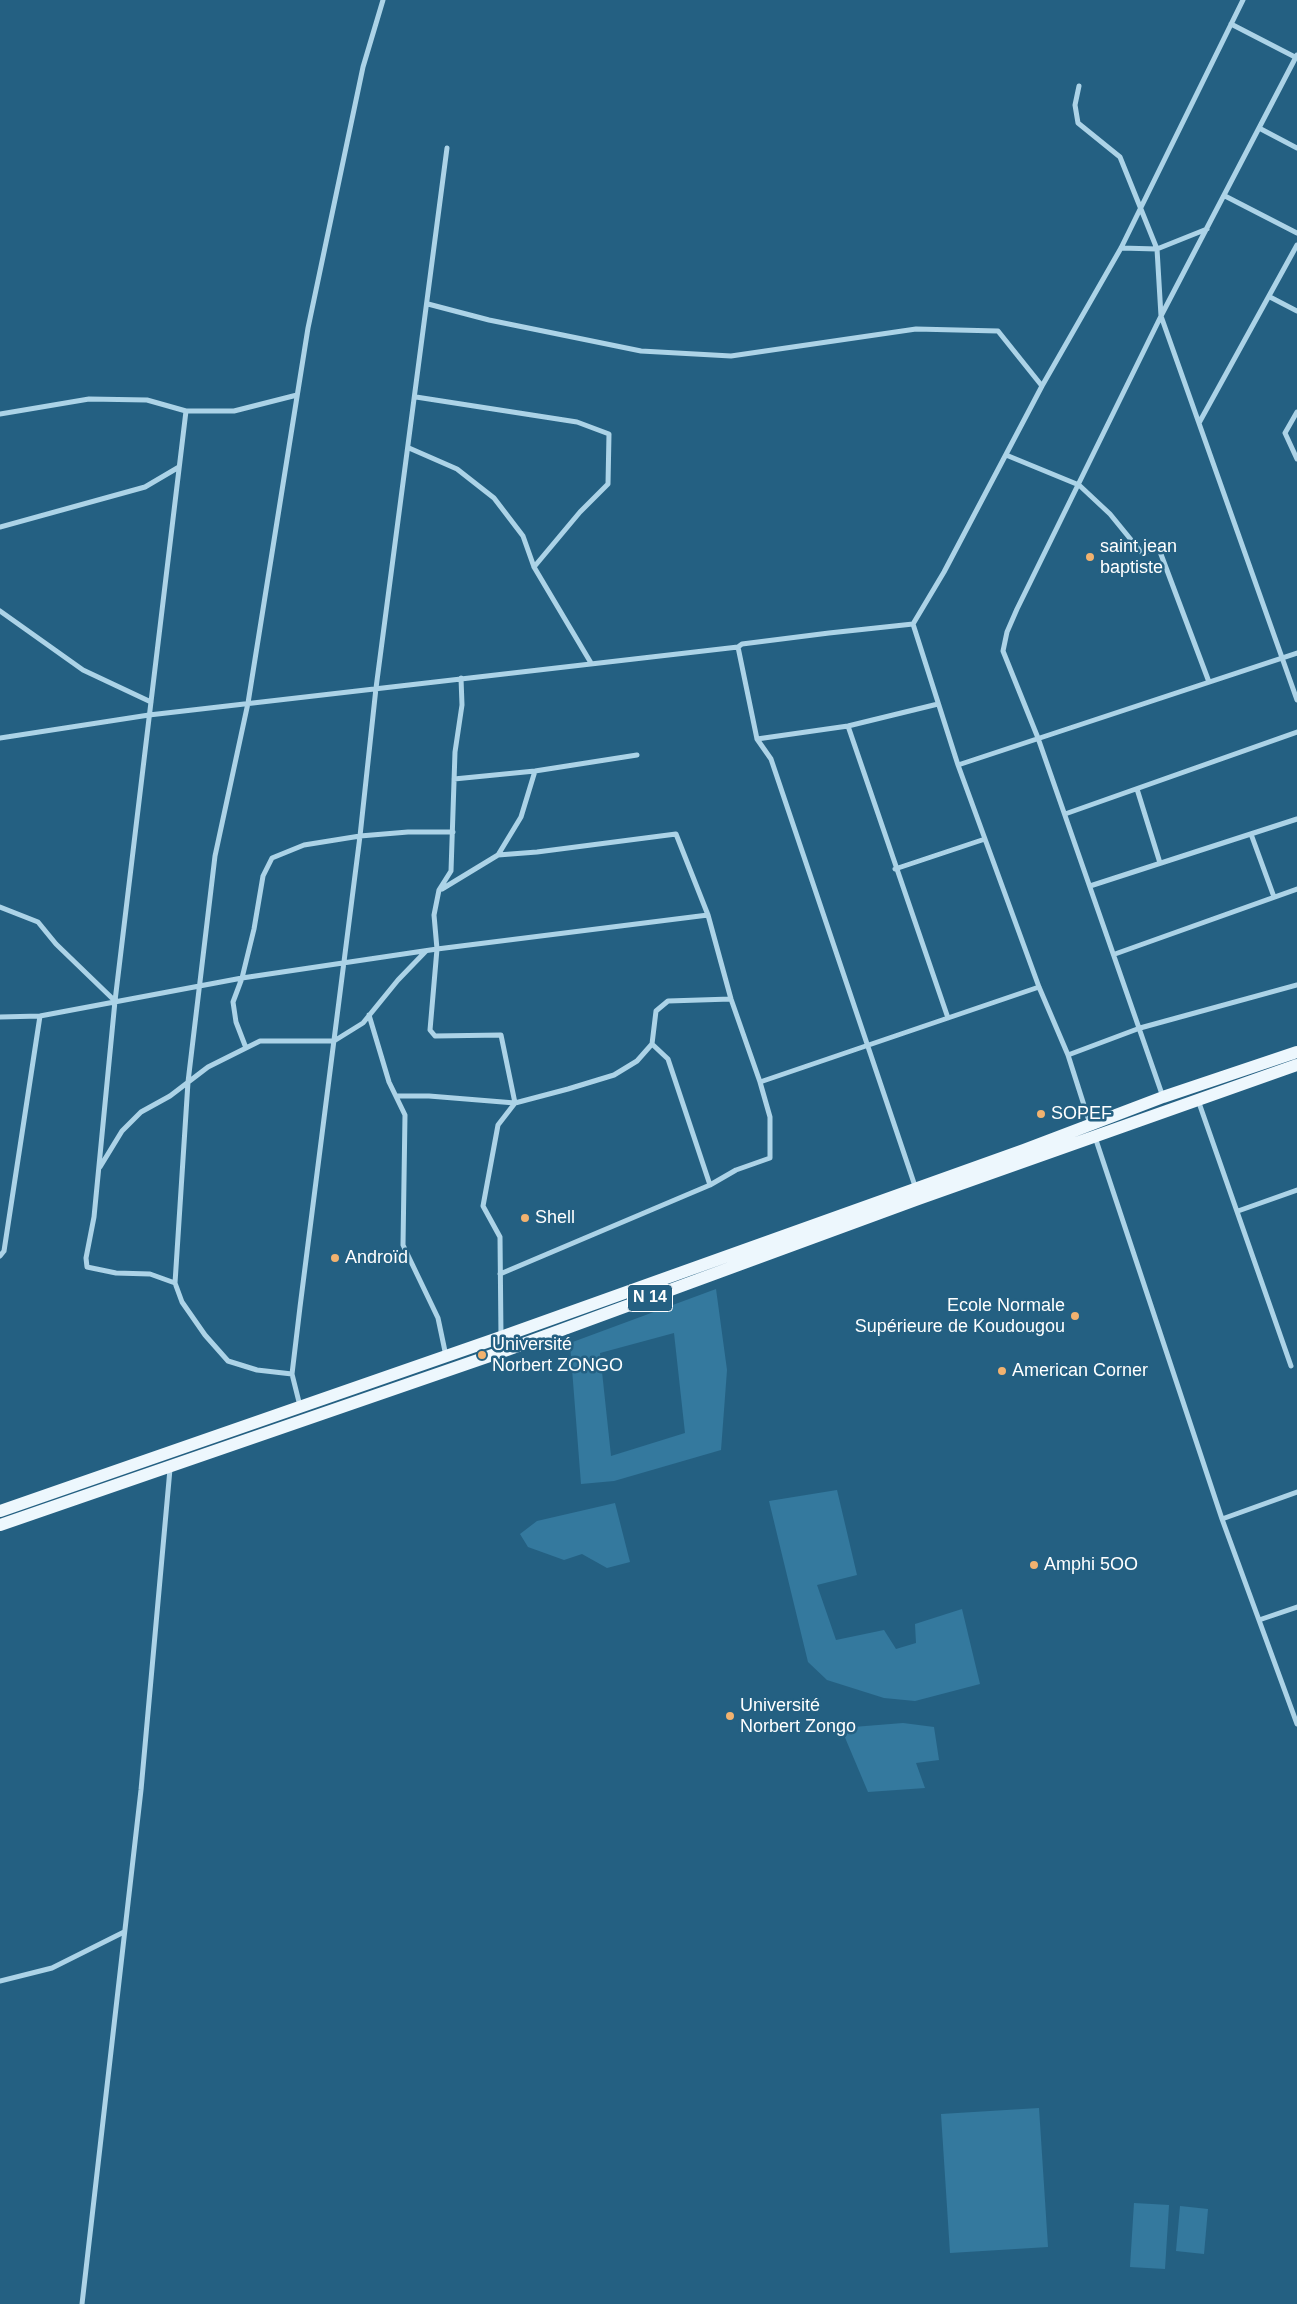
<!DOCTYPE html>
<meta charset="utf-8">
<style>
body{margin:0}
canvas{display:block;background:#246082}
</style>
<canvas width="1297" height="2304"></canvas>
<script>
const c = document.querySelector('canvas').getContext('2d');
c.lineJoin = 'round';
function fillPath(path, color) { c.fillStyle = color; c.fill(path, 'evenodd'); }
const poly = rows => new Path2D(rows.map(r => 'M' + r).join(''));
function stroke(path, color, width, dash) { c.strokeStyle = color; c.lineWidth = width; c.lineCap = dash ? 'butt' : 'round'; c.setLineDash(dash || []); c.stroke(path); }
function drawText(font, color, halo, rows, align = 'center') {
  c.font = font + ' Arial,sans-serif'; c.lineWidth = 5; c.setLineDash([]); c.textBaseline = 'middle'; c.strokeStyle = halo; c.fillStyle = color; for (const [text, x, y, turn = 0] of rows) {
    c.save(); c.translate(x, y); c.rotate((+turn || 0) * Math.PI / 180); c.textAlign = isNaN(turn) ? turn : align; if (halo) c.strokeText(text, 0, 0); c.fillText(text, 0, 0); c.restore();
  }
}
const green = poly([
 [716,1289,727,1370,721,1450,614,1481,581,1484,570,1343],
 [674,1333,685,1433,611,1456,600,1353],
 [837,1490,857,1575,817,1585,836,1640,884,1630,896,1649,916,1643,915,1624,962,1609,980,1684,915,1701,884,1698,827,1680,808,1662,769,1501],
 [615,1503,630,1562,607,1568,582,1554,564,1560,528,1547,520,1534,537,1521],
 [903,1723,934,1727,939,1760,916,1763,925,1788,868,1792,841,1728],
 [1039,2108,1048,2247,950,2253,941,2114],
 [1134,2203,1169,2205,1165,2269,1130,2267],
 [1180,2206,1208,2209,1204,2254,1176,2251]
]);
const minor = poly([
 [1231,24,1297,58],
 [1079,86,1075,105,1078,123,1120,157,1157,249,1161,316,1297,700],
 [1259,128,1297,148],
 [1225,196,1297,233],
 [1121,248,1157,249,1207,229],
 [1270,297,1297,311],
 [428,304,489,320,641,351,731,356,916,329,998,331,1042,386],
 [416,397,577,422,609,434,608,484,580,512,534,567],
 [186,411,115,1001,94,1217,86,1258,87,1267,116,1273,150,1274,175,1283,182,1302,205,1335,228,1361,257,1370,292,1374],
 [1297,412,1285,433,1297,459],
 [0,414,89,399,147,400,186,411,234,411,297,395],
 [1199,423,1297,245],
 [409,448,457,469,494,498,523,536,534,567,591,663],
 [1006,455,1079,485,1110,514,1141,552,1159,549,1209,682],
 [0,527,145,487,179,467],
 [0,611,83,670,151,702],
 [738,647,757,739],
 [461,678,462,705,455,752,451,871,439,890,434,915,437,949,430,1030,435,1036,501,1035,515,1103,498,1125,483,1206,500,1237,501,1337],
 [848,726,948,1018],
 [0,738,149,715,738,647,742,644,829,633,913,624],
 [958,765,1297,653],
 [454,779,535,771,637,755],
 [1137,789,1160,863],
 [1065,814,1297,732],
 [1251,834,1274,897],
 [498,855,537,852,676,834,708,915,731,999,760,1082,770,1117,770,1158,736,1170,710,1185],
 [895,869,985,839],
 [1090,886,1297,819],
 [442,889,498,855,521,817,535,771],
 [0,907,38,922,56,944,115,1001],
 [1115,954,1297,889],
 [369,1015,389,1082,405,1115,403,1245,438,1318,446,1356],
 [0,1017,40,1016,242,978,437,949,708,915],
 [246,1048,236,1022,233,1002,242,978,254,929,263,876,272,858,304,845,360,836,408,832,453,832],
 [1068,1055,1140,1028,1297,985],
 [760,1082,1039,987],
 [396,1096,429,1096,515,1103,568,1089,614,1075,637,1061,652,1044,656,1011,668,1001,731,999],
 [1163,1097,1038,738,1003,651,1007,632,1017,609,1161,316,1297,55],
 [1198,1100,1291,1366],
 [1090,1124,1068,1055,1039,987,958,765,913,624,944,572,1042,386,1121,248,1243,0],
 [1095,1137,1222,1519,1297,1724],
 [100,1167,122,1131,141,1112,170,1096,208,1067,260,1041,334,1041,363,1023,398,980,426,951],
 [916,1189,771,759,757,739,848,726,938,704],
 [1238,1211,1297,1190],
 [0,1256,4,1251,40,1016],
 [500,1274,710,1185,668,1059,652,1044],
 [175,1283,188,1082,215,856,248,703,308,328,363,67,383,0],
 [300,1406,292,1374,300,1307,360,836,376,688,447,148],
 [1222,1519,1297,1492],
 [1259,1620,1297,1607],
 [0,1981,52,1968,124,1932],
 [82,2304,141,1790,170,1469]
]);
const primary = poly([
 [0,1511,501,1337,1024,1150,1163,1097,1297,1052],
 [0,1525,507,1350,918,1199,1297,1065]
]);
const markers = [
 [1090,557,5,"#f2b26f"],
 [1041,1114,5,"#f2b26f"],
 [525,1218,5,"#f2b26f"],
 [335,1258,5,"#f2b26f"],
 [1075,1316,5,"#f2b26f"],
 [482,1355,5,"#f2b26f"],
 [1002,1371,5,"#f2b26f"],
 [1034,1565,5,"#f2b26f"],
 [730,1716,5,"#f2b26f"]
];
const shields = [
 [650,1298,45]
];
const shieldNames = [
 ["N 14",650,1298]
];
const poiNames = [
 ["saint jean",1100,547],
 ["baptiste",1100,568],
 ["SOPEF",1051,1114],
 ["Shell",535,1218],
 ["Androïd",345,1258],
 ["Ecole Normale",1065,1306,"right"],
 ["Supérieure de Koudougou",1065,1327,"right"],
 ["Université",492,1345],
 ["Norbert ZONGO",492,1366],
 ["American Corner",1012,1371],
 ["Amphi 5OO",1044,1565],
 ["Université",740,1706],
 ["Norbert Zongo",740,1727]
];
fillPath(green, '#34799e');
stroke(minor, '#acd3e7', 5);
stroke(primary, '#edf7fd', 12);
for (const [x, y, r, color] of markers) { const dot = new Path2D(); dot.arc(x, y, r, 0, 2 * Math.PI); c.fillStyle = color; c.fill(dot); stroke(dot, '#246082', 2); }
for (const [x, y, w] of shields) { const box = new Path2D(); box.roundRect(x - w / 2, y - 13.5, w, 27, 4); c.fillStyle = '#246082'; c.fill(box); stroke(box, '#fff', 1); }
drawText('bold 16px', '#fff', null, shieldNames);
drawText('18px', '#fff', '#246082', poiNames, 'left');
</script>
